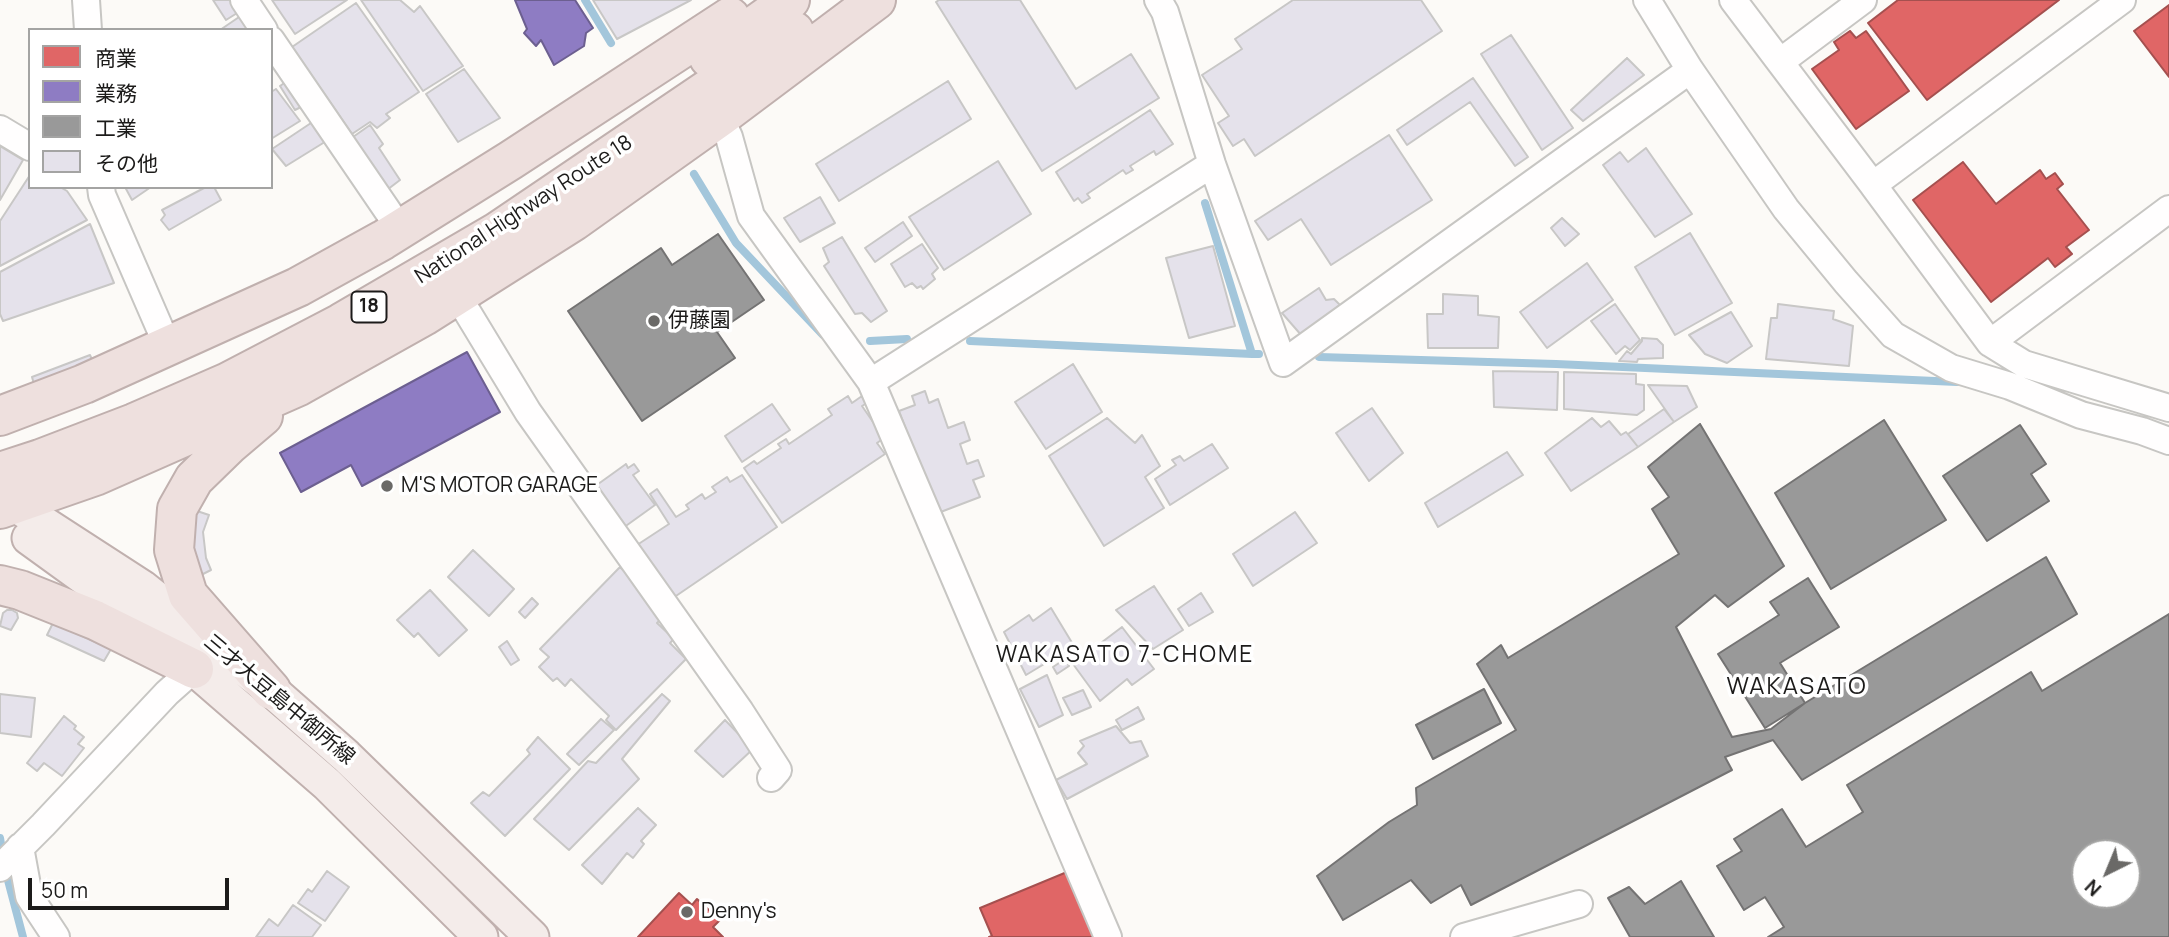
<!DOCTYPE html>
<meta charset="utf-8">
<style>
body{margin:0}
#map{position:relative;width:2169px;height:937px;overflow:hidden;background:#fcfaf7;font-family:Manrope,"Noto Sans JP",sans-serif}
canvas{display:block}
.legend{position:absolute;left:28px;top:28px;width:245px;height:161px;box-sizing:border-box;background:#fff;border:2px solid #a4a4a3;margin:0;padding:9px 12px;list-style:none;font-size:21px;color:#1c1b1a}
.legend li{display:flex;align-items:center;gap:14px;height:35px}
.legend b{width:35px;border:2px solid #a4a4a3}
.north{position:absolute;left:2071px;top:839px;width:70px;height:70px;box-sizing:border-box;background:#fff;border:2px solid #a4a4a3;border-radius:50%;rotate:223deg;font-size:19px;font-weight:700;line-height:28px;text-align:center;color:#1c1b1a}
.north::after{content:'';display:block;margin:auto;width:24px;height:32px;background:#6a6967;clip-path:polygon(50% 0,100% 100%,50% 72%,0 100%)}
.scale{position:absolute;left:28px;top:878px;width:201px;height:32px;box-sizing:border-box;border:4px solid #1c1b1a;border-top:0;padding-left:9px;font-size:21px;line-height:24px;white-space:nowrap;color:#1c1b1a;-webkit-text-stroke:5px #fff;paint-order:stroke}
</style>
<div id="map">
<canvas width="2169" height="937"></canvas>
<ul class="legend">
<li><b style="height:19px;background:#e06666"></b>商業</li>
<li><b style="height:19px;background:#8e7cc3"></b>業務</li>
<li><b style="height:19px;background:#999"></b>工業</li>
<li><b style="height:19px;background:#e5e2eb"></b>その他</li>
</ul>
<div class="north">N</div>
<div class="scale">50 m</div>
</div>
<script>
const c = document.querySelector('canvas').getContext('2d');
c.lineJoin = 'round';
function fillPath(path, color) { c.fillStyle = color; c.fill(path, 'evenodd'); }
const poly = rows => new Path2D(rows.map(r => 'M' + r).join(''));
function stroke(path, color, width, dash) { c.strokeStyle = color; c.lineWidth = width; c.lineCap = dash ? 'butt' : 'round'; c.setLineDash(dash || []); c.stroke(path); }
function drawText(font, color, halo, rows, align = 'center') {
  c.font = font + ' Manrope,"Noto Sans JP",sans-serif'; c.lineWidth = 7; c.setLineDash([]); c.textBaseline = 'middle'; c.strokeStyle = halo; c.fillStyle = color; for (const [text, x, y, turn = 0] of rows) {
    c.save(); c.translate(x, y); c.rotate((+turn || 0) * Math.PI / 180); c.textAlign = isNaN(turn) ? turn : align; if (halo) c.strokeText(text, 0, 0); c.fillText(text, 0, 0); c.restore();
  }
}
const shops = poly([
 [1898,0,2059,0,1927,100,1868,23,1898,0],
 [2169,5,2169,77,2134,31,2169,5],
 [1850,31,1856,38,1866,31,1909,91,1856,129,1812,69,1839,50,1834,42,1850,31],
 [1963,162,1996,204,2040,170,2046,179,2055,173,2063,184,2057,189,2089,230,2066,247,2072,254,2055,267,2048,258,1991,302,1913,200,1963,162],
 [1067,872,1094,937,989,937,992,936,980,908,1067,872],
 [679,893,692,905,697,899,720,920,713,927,723,937,638,937,679,893]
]);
const offices = poly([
 [515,0,575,0,593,28,586,33,584,46,554,65,541,40,536,46,524,33,527,29,515,0],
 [467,352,500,412,362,486,351,465,301,492,280,453,467,352]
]);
const industry = poly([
 [718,234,764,300,717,332,735,358,642,421,568,311,661,248,672,265,718,234],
 [1884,420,1946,520,1831,589,1775,493,1884,420],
 [1700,424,1784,566,1728,607,1715,595,1676,627,1732,737,1771,729,1805,703,2046,557,2077,614,1802,780,1773,740,1725,757,1732,770,1471,905,1461,885,1431,903,1411,880,1343,920,1317,876,1389,822,1417,805,1416,788,1516,730,1477,664,1501,645,1508,658,1679,554,1652,509,1669,497,1648,467,1700,424],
 [2020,425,2046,464,2031,474,2049,501,1987,541,1943,476,2020,425],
 [1808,578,1839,627,1780,663,1805,703,1765,728,1718,654,1779,615,1770,602,1808,578],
 [2169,614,2169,937,1768,937,1784,927,1765,897,1744,910,1717,866,1742,851,1734,839,1782,809,1806,847,1863,812,1847,785,2031,672,2042,691,2169,614],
 [2085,853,2127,853,2127,895,2085,895,2085,853],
 [1484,689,1501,723,1433,759,1416,725,1484,689],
 [1681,881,1714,937,1630,937,1608,898,1629,887,1645,904,1681,881]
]);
const stream = poly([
 [585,0,611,43],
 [694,174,736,243,823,335],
 [1205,203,1252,354,1259,354],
 [870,341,907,339],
 [970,341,1252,354],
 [1319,357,1556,364,1957,382],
 [0,838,3,856],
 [5,869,23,937]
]);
const building = poly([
 [213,0,235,0,242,10,226,20,213,0],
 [272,0,347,0,295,34,272,0],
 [361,0,400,0,414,12,420,6,463,66,423,91,361,0],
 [593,0,691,0,617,39,593,0],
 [939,0,1020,0,1076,89,1131,54,1159,98,1042,171,936,2,939,0],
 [1293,0,1421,0,1442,31,1255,156,1244,139,1233,146,1218,123,1229,116,1202,75,1242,49,1235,39,1293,0],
 [356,3,419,92,386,114,390,118,377,128,370,122,352,134,292,47,356,3],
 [242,15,252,30,220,30,242,15],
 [1511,35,1573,128,1542,150,1481,54,1511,35],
 [1627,58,1644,75,1583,121,1571,110,1627,58],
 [464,69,500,118,458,142,426,94,464,69],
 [1473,78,1528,157,1515,166,1470,102,1407,145,1397,130,1473,78],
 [287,81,303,106,295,110,280,86,287,81],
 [948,81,971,119,839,201,816,164,948,81],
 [276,89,300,121,271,139,271,92,276,89],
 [1150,110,1173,144,1156,155,1154,151,1130,166,1133,170,1126,174,1123,170,1087,194,1090,198,1082,203,1078,198,1074,201,1056,172,1150,110],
 [314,121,328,140,286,166,272,149,314,121],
 [370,125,383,144,379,148,400,180,383,193,353,137,370,125],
 [1389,135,1432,200,1331,265,1301,219,1268,240,1255,221,1389,135],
 [0,146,23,160,0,200,0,146],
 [1646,148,1692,214,1655,237,1603,165,1620,152,1628,162,1646,148],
 [998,161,1031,214,944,270,909,217,998,161],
 [30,175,30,187,60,187,67,191,87,220,0,266,0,221,30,175],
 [125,187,151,187,132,200,125,187],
 [206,187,214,187,221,200,169,230,161,220,165,215,162,210,206,187],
 [820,197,835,223,800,242,784,218,820,197],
 [1562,218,1579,234,1565,246,1551,228,1562,218],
 [903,222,912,236,875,262,865,248,903,222],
 [90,224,114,283,3,321,0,314,0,272,90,224],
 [1690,233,1732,303,1675,335,1635,267,1690,233],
 [842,237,887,311,871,322,862,313,855,314,824,266,829,262,823,248,842,237],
 [922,244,938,268,932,274,935,279,923,289,921,286,917,288,912,283,905,287,891,264,922,244],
 [1213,246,1235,326,1189,338,1166,258,1213,246],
 [1587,263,1613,300,1547,348,1520,312,1587,263],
 [1319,288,1326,300,1334,299,1340,305,1302,336,1282,313,1319,288],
 [1443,294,1478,296,1478,315,1499,317,1498,348,1428,348,1427,314,1443,314,1443,294],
 [1615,304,1640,340,1630,350,1625,346,1616,354,1591,321,1615,304],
 [1778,304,1834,311,1833,319,1853,326,1849,366,1766,359,1771,318,1777,318,1778,304],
 [1731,312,1752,346,1727,363,1705,354,1689,335,1731,312],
 [1642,338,1657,339,1663,345,1663,358,1638,359,1637,362,1619,361,1627,351,1631,354,1642,341,1642,338],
 [90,355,96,369,36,391,32,377,90,355],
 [1073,364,1102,412,1046,449,1015,402,1073,364],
 [1493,371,1558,372,1557,410,1494,407,1493,371],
 [1564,372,1636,374,1636,384,1644,385,1644,410,1637,415,1564,409,1564,372],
 [1648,385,1687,386,1697,407,1674,422,1648,385],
 [925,391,929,403,938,399,948,428,964,422,970,440,960,444,967,464,978,460,984,476,973,480,980,497,938,513,899,411,915,405,912,396,925,391],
 [848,396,852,403,862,396,867,403,862,406,884,438,877,443,885,454,782,523,744,468,754,461,757,464,781,448,778,444,786,439,789,444,832,415,828,409,848,396],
 [772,404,790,430,742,462,725,436,772,404],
 [1372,408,1403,453,1369,481,1336,433,1372,408],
 [1664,409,1674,422,1638,447,1628,434,1664,409],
 [1107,418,1135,443,1142,435,1160,466,1145,477,1164,508,1104,546,1049,456,1107,418],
 [1592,418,1601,427,1609,421,1621,435,1626,432,1638,447,1571,491,1545,453,1592,418],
 [1212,444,1228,468,1170,505,1155,479,1176,465,1172,460,1180,456,1184,461,1212,444],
 [1507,452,1523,475,1438,527,1425,503,1507,452],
 [626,464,628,468,634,464,639,471,633,475,655,505,623,528,594,487,626,464],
 [742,475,777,527,673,598,637,545,669,524,650,494,657,489,676,517,689,509,686,505,702,494,705,499,716,492,712,487,727,477,730,482,742,475],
 [194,510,209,515,203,532,206,558,211,570,199,576,191,554,194,510],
 [1295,512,1317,543,1253,586,1233,554,1295,512],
 [473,550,514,589,489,616,448,577,473,550],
 [620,567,650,597,646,601,663,617,657,623,674,639,670,643,686,659,616,730,606,720,609,716,571,679,565,686,557,678,553,681,539,667,549,657,540,649,620,567],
 [1154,586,1183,630,1153,649,1116,610,1154,586],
 [430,590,467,630,439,656,418,633,414,637,397,620,430,590],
 [1201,593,1213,612,1189,626,1178,609,1201,593],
 [532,598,538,604,525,618,519,612,532,598],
 [1051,608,1074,646,1026,675,1004,632,1029,615,1033,621,1051,608],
 [7,610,12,610,17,613,18,618,11,630,0,626,3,613,7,610],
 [53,623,111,649,104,661,47,635,53,623],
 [1122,627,1154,669,1132,685,1127,679,1100,701,1073,664,1122,627],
 [507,641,519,660,511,665,499,647,507,641],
 [1065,659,1069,666,1057,674,1053,667,1065,659],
 [1047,675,1063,715,1039,727,1020,689,1047,675],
 [1083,690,1091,707,1072,715,1063,698,1083,690],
 [0,694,35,698,31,737,0,733,0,694],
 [662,694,670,701,622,759,639,779,569,850,534,819,588,761,596,763,662,694],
 [1138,707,1144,719,1122,730,1116,720,1138,707],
 [64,716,76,726,74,729,84,737,78,744,84,748,62,776,44,763,37,771,27,763,64,716],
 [601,719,614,730,579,765,567,754,601,719],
 [725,720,753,749,723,777,695,751,725,720],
 [1116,726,1130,743,1141,741,1148,756,1067,799,1056,780,1087,764,1078,753,1084,746,1080,741,1116,726],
 [538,737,570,769,505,836,471,803,483,792,489,796,530,754,527,750,538,737],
 [638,808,656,825,641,841,644,844,633,858,627,853,602,884,582,865,638,808],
 [327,871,349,887,325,921,298,903,308,889,312,892,327,871],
 [293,905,321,925,312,937,256,937,269,919,278,926,293,905]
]);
const minor = poly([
 [86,0,88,30],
 [244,0,264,30],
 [1158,0,1165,12,1212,164,1283,363,1690,70],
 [1647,0,1690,70,1786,209,1846,282,1893,335,1951,368,2010,386,2081,415,2142,431,2169,441],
 [1733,0,1873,185,2122,0],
 [271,40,400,229],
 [1780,62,1863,0],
 [720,117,729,137,751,216,871,382,1212,164],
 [0,129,30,147],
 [1873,185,1990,343,2024,364,2169,408],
 [101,187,102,195,168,347],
 [457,295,528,412,740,711,778,770,771,778],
 [1990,343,2169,209],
 [871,382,1108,937],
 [20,847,29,896,56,937],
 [0,868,43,825,167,693,194,669],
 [1464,937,1579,904]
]);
const major = poly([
 [0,495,142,587,271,690,346,756,532,937],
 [29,538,116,601,327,784,481,937]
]);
const highway = poly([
 [709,58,790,0],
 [0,416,84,384,298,287,383,240,511,160,730,17],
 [263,416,230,444,194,479,177,509,174,550,188,595,271,690],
 [0,472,40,459,134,423,226,383,341,323,497,232,794,31],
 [0,509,95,476,299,386,424,316,574,221,720,117,876,0],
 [0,585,20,590,95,620,194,669]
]);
const markers = [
 [654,321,7,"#6a6967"],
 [387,486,7,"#6a6967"],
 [687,912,7,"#6a6967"]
];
const shields = [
 [369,307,35]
];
const shieldNames = [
 ["18",369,307]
];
const streetNames = [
 ["National Highway Route 18",524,210,-33],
 ["三才大豆島中御所線",279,700,40]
];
const poiNames = [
 ["伊藤園",668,321],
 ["M'S MOTOR GARAGE",401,486],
 ["Denny's",701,912]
];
const neighbourhoodNames = [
 ["WAKASATO 7-CHOME",1125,656]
];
const quarterNames = [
 ["WAKASATO",1797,687]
];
fillPath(shops, '#e06666');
stroke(shops, '#a5504f', 2);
fillPath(offices, '#8e7cc3');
stroke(offices, '#6c5f90', 2);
fillPath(industry, '#999');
stroke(industry, '#747373', 2);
stroke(stream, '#a3c6db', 8);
fillPath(building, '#e5e2eb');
stroke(building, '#c8c7c6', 2);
stroke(minor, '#c7c6c3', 30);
stroke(major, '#c0b0ae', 37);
stroke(highway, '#c0b0ae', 42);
stroke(minor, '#fffefe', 26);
stroke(major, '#f4ecea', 33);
stroke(highway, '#eee0de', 38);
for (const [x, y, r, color] of markers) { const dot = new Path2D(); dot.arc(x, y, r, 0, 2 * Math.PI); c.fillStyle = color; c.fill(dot); stroke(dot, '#fff', 2.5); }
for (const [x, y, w] of shields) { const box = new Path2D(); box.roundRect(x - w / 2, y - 15.5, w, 31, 5); c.fillStyle = '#fff'; c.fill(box); stroke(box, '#1c1b1a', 2); }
drawText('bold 19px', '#1c1b1a', null, shieldNames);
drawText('21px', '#1c1b1a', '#fff', streetNames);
drawText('21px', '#1c1b1a', '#fff', poiNames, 'left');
c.letterSpacing = '2px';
drawText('23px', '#1c1b1a', '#fff', neighbourhoodNames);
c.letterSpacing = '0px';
c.letterSpacing = '2px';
drawText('24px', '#1c1b1a', '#fff', quarterNames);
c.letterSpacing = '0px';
</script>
